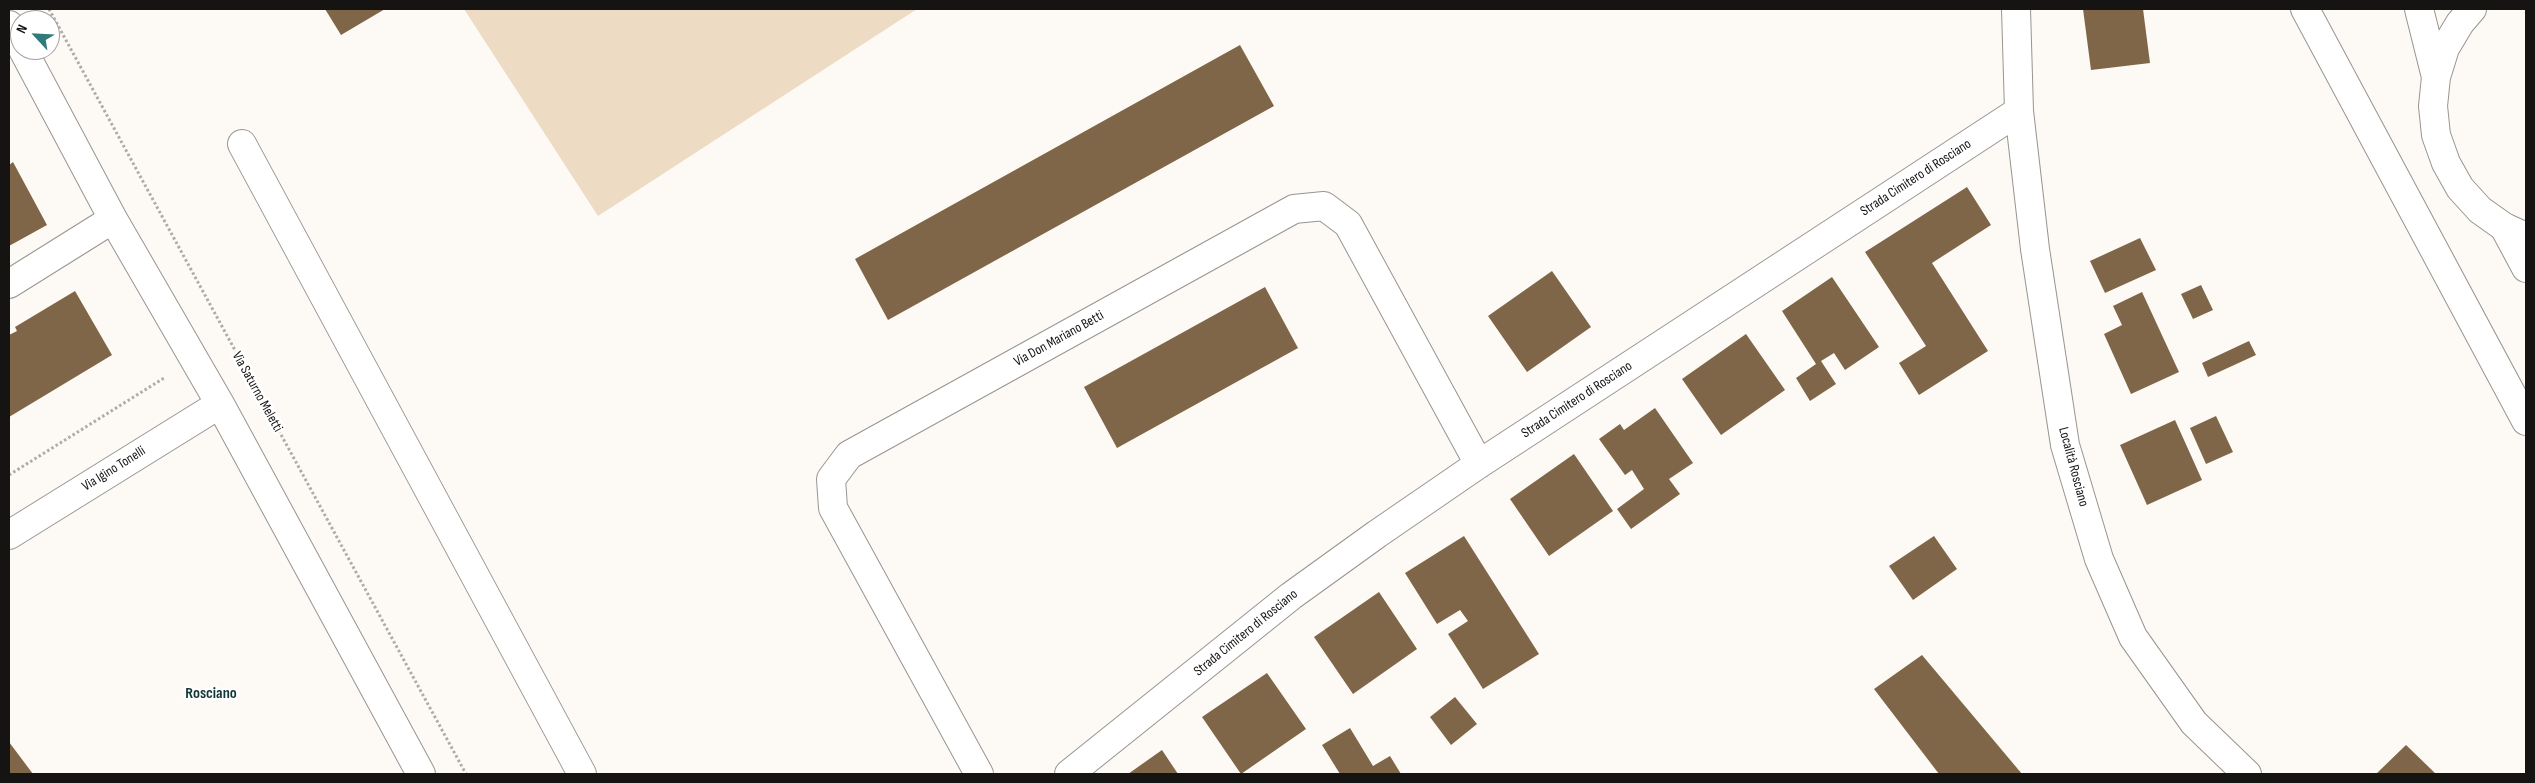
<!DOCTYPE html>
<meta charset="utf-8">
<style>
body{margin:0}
#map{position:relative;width:2535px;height:783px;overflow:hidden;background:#fdf9f5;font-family:"Sofia Sans Condensed",sans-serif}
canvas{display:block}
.frame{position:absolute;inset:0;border:10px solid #161413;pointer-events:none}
.north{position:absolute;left:10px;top:10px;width:50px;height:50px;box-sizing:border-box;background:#fff;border:1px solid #a2a1a1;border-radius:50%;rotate:295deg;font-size:14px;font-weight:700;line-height:20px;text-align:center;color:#161413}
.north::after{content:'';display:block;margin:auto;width:18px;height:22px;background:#317a7a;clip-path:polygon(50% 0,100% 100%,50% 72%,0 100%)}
</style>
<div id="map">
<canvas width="2535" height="783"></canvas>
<div class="frame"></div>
<div class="north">N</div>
</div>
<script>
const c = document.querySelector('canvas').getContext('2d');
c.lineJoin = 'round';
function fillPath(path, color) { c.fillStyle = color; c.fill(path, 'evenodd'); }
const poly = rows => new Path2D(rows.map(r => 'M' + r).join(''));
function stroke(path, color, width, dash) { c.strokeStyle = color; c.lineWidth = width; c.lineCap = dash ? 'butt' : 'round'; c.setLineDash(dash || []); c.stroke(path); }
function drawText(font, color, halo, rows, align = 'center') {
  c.font = font + ' "Sofia Sans Condensed",sans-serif'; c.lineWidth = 5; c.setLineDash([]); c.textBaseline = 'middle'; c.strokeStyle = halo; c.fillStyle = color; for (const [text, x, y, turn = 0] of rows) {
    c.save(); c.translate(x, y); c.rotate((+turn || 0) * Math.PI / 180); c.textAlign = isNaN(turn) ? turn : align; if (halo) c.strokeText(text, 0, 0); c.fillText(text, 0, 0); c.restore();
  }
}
const green = poly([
 [464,9,917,9,598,216]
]);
const building = poly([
 [325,9,385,9,341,35],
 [2083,9,2143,9,2150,63,2091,70],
 [1240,45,1274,106,888,320,855,259],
 [13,162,47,225,9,246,9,165],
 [1967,187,1991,225,1932,263,1988,351,1919,395,1899,363,1926,346,1865,252],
 [2140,238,2156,270,2105,293,2090,261],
 [1552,271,1591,327,1527,372,1488,316],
 [1832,277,1879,347,1845,370,1834,353,1821,361,1836,384,1810,401,1796,378,1816,364,1782,311],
 [2201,285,2213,310,2193,319,2181,294],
 [1265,287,1298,348,1117,448,1084,387],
 [75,291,112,355,9,417,9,335,17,331,15,327],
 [2142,292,2179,372,2131,394,2104,334,2122,325,2113,306],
 [1746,334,1785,390,1721,435,1682,379],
 [2249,341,2256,355,2208,377,2202,363],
 [1655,408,1693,463,1669,479,1680,494,1631,529,1617,509,1644,489,1632,470,1625,475,1599,439,1620,424,1624,430],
 [2216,416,2233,452,2206,464,2190,428],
 [2175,420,2202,480,2147,505,2120,445],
 [1574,454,1613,511,1549,556,1510,499],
 [1464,536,1539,654,1483,689,1448,634,1468,621,1460,610,1437,624,1405,573],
 [1934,536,1957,569,1913,600,1889,566],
 [1379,592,1417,649,1353,694,1314,637],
 [1922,655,2022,774,1939,774,1874,689],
 [1267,673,1306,729,1241,774,1202,717],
 [1455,697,1477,724,1451,745,1430,717],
 [1350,728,1373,766,1390,756,1401,774,1340,774,1322,745],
 [9,742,33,774,9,774],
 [2406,745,2436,774,2376,774],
 [1162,750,1178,774,1128,774]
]);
const path = poly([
 [49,9,466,774],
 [9,475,164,378]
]);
const minor = poly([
 [2016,9,2019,111,2035,249,2065,445,2099,559,2133,637,2194,723,2247,774],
 [2305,9,2526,421],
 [9,25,20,45],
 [23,50,113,219,220,404,421,774],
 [242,144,582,774],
 [2504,227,2526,268],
 [9,284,113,219],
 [9,535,220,404],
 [979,774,833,508,831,479,849,455,1294,209,1324,206,1348,224,1479,464],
 [1069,774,1291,596,1377,534,1479,464,2019,111]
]);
const major = poly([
 [2419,9,2436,77],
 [2472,9,2460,23,2445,48,2436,77,2433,106,2436,135,2446,163,2460,188,2480,210,2504,227,2526,237]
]);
const streetNames = [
 ["Strada Cimitero di Rosciano",1916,178,-33],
 ["Via Don Mariano Betti",1059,339,-29],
 ["Via Saturno Meletti",257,392,61],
 ["Strada Cimitero di Rosciano",1577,400,-33],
 ["Località Rosciano",2073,467,75],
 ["Via Igino Tonelli",114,469,-32],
 ["Strada Cimitero di Rosciano",1246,633,-39]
];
const quarterNames = [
 ["Rosciano",211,694]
];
fillPath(green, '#eddbc3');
fillPath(building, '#7f6648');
stroke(minor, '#989591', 30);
stroke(major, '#989591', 30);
stroke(path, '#afaba8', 3, [2.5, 2.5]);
stroke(minor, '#fff', 28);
stroke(major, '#fff', 28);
drawText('14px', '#161413', '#fff', streetNames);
drawText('bold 16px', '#133636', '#fff', quarterNames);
</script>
